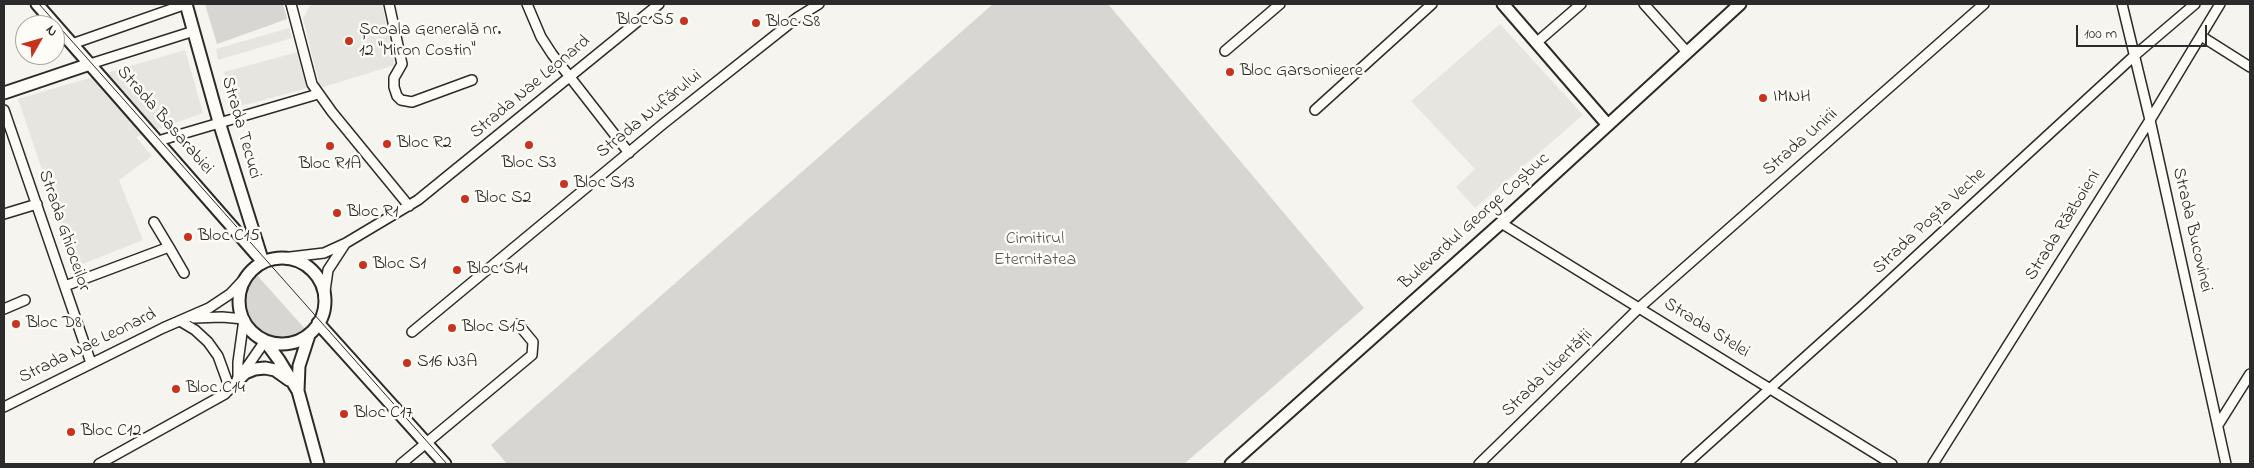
<!DOCTYPE html>
<meta charset="utf-8">
<style>
body{margin:0}
#map{position:relative;width:2254px;height:468px;overflow:hidden;background:#f5f4ef;font-family:"Indie Flower",sans-serif}
canvas{display:block}
.frame{position:absolute;inset:0;border:5px solid #2b2b2b;pointer-events:none}
.north{position:absolute;left:15px;top:15px;width:50px;height:50px;box-sizing:border-box;background:#fdfcf7;border:1px solid #a9a8a5;border-radius:50%;rotate:52deg;font-size:14px;font-weight:700;line-height:20px;text-align:center;color:#2b2b2b}
.north::after{content:'';display:block;margin:auto;width:18px;height:22px;background:#c8321e;clip-path:polygon(50% 0,100% 100%,50% 72%,0 100%)}
.scale{position:absolute;left:2076px;top:25px;width:131px;height:22px;box-sizing:border-box;border:2px solid #2b2b2b;border-top:0;padding-left:6px;font-size:15px;line-height:18px;white-space:nowrap;color:#2b2b2b;-webkit-text-stroke:4px #fdfcf7;paint-order:stroke}
</style>
<div id="map">
<canvas width="2254" height="468"></canvas>
<div class="frame"></div>
<div class="north">N</div>
<div class="scale">100 m</div>
</div>
<script>
const c = document.querySelector('canvas').getContext('2d');
c.lineJoin = 'round';
function fillPath(path, color) { c.fillStyle = color; c.fill(path, 'evenodd'); }
const poly = rows => new Path2D(rows.map(r => 'M' + r).join(''));
function stroke(path, color, width, dash) { c.strokeStyle = color; c.lineWidth = width; c.lineCap = dash ? 'butt' : 'round'; c.setLineDash(dash || []); c.stroke(path); }
function drawText(font, color, halo, rows, align = 'center') {
  c.font = font + ' "Indie Flower",sans-serif'; c.lineWidth = 5; c.setLineDash([]); c.textBaseline = 'middle'; c.strokeStyle = halo; c.fillStyle = color; for (const [text, x, y, turn = 0] of rows) {
    c.save(); c.translate(x, y); c.rotate((+turn || 0) * Math.PI / 180); c.textAlign = isNaN(turn) ? turn : align; if (halo) c.strokeText(text, 0, 0); c.fillText(text, 0, 0); c.restore();
  }
}
const built = poly([
 [318,4,382,4,395,65,320,88,303,18,310,6],
 [1500,24,1583,115,1475,208,1456,187,1475,169,1411,101],
 [289,28,292,38,218,60,216,49],
 [185,50,203,113,136,137,152,156,119,180,143,240,75,267,18,99],
 [298,52,308,88,233,108,224,72]
]);
const green = poly([
 [205,4,283,4,287,19,217,44],
 [993,4,1108,4,1364,308,1184,464,507,464,491,445],
 [256,274,306,330,288,339,281,339,264,334,256,328,246,311,245,302,248,286]
]);
const minor = poly([
 [291,4,312,84,332,112,409,206],
 [389,4,402,64,394,78,394,87,397,96,401,100,412,102,472,80],
 [527,4,541,37,552,54,629,153],
 [1644,4,1687,52],
 [2122,4,2150,120,2226,464],
 [2201,36,2250,67],
 [1536,43,1581,4],
 [72,44,186,4],
 [1225,51,1280,4],
 [90,64,194,31],
 [4,110,91,363],
 [1315,110,1432,4],
 [158,141,318,94],
 [4,214,37,204],
 [154,222,169,247],
 [1501,223,1892,464],
 [282,258,324,253,346,243,418,200,659,4],
 [65,286,169,247,184,273],
 [324,298,328,270,345,244],
 [4,309,25,300],
 [194,318,222,317,244,319,238,362,238,378],
 [180,321,195,330,208,342,218,356,230,389],
 [412,332,663,124,798,17,819,4],
 [4,407,163,328,209,308,230,294,245,278],
 [2218,425,2250,374],
 [99,464,225,394,238,380,265,341],
 [401,464,532,355,533,342,518,324],
 [1479,464,1640,307,1984,4],
 [1686,464,1862,306,2134,56,2195,4],
 [1933,464,2150,120,2220,4]
]);
const major = poly([
 [37,4,263,262],
 [186,4,219,122,261,256],
 [1503,4,1607,124],
 [4,93,90,64],
 '239 301a43 43 0 1 1 86 0a43 43 0 1 1-86 0Z',
 [318,323,445,464],
 [265,341,279,360,298,391,318,464],
 [238,380,245,373,255,369,265,368,275,370,289,380],
 [298,391,299,366,309,335],
 [1231,464,1501,223,1740,4]
]);
const tram = poly([
 [39,4,447,464]
]);
const markers = [
 [684,21,5,"#c8321e"],
 [756,23,5,"#c8321e"],
 [349,41,5,"#c8321e"],
 [1230,72,5,"#c8321e"],
 [1763,98,5,"#c8321e"],
 [387,144,5,"#c8321e"],
 [529,145,5,"#c8321e"],
 [330,146,5,"#c8321e"],
 [564,184,5,"#c8321e"],
 [465,199,5,"#c8321e"],
 [337,213,5,"#c8321e"],
 [188,237,5,"#c8321e"],
 [363,265,5,"#c8321e"],
 [457,270,5,"#c8321e"],
 [16,324,5,"#c8321e"],
 [452,328,5,"#c8321e"],
 [407,363,5,"#c8321e"],
 [176,389,5,"#c8321e"],
 [344,414,5,"#c8321e"],
 [71,432,5,"#c8321e"]
];
const poiNames = [
 ["Bloc S5",674,21,"right"],
 ["Bloc S8",766,23],
 ["Școala Generală nr.",359,31],
 ["12 \"Miron Costin\"",359,52],
 ["Bloc Garsonieere",1240,72],
 ["IMNH",1773,98],
 ["Bloc R2",397,144],
 ["Bloc S3",529,164,"center"],
 ["Bloc R1A",330,165,"center"],
 ["Bloc S13",574,184],
 ["Bloc S2",475,199],
 ["Bloc R1",347,213],
 ["Bloc C15",198,237],
 ["Bloc S1",373,265],
 ["Bloc S14",467,270],
 ["Bloc D8",26,324],
 ["Bloc S15",462,328],
 ["S16 N3A",417,363],
 ["Bloc C14",186,389],
 ["Bloc C17",354,414],
 ["Bloc C12",81,432]
];
const streetNames = [
 ["Strada Nae Leonard",531,88,-40],
 ["Strada Nufărului",650,115,-39],
 ["Strada Basarabiei",164,121,49],
 ["Strada Tecuci",240,128,74],
 ["Strada Unirii",1801,143,-41],
 ["Bulevardul George Coșbuc",1475,222,-42],
 ["Strada Poșta Veche",1930,222,-43],
 ["Strada Războieni",2064,226,-58],
 ["Strada Bucovinei",2191,230,77],
 ["Strada Ghioceilor",63,231,71],
 ["Strada Stelei",1706,329,32],
 ["Strada Nae Leonard",88,347,-26],
 ["Strada Libertății",1548,374,-44]
];
const parkNames = [
 ["Cimitirul",1035,240],
 ["Eternitatea",1035,261]
];
fillPath(built, '#e6e5e0');
fillPath(green, '#d7d6d2');
stroke(minor, '#2b2b2b', 12);
stroke(major, '#2b2b2b', 15);
stroke(minor, '#fdfcf7', 9);
stroke(major, '#fdfcf7', 11);
stroke(tram, '#2b2b2b', 1);
for (const [x, y, r, color] of markers) { const dot = new Path2D(); dot.arc(x, y, r, 0, 2 * Math.PI); c.fillStyle = color; c.fill(dot); stroke(dot, '#fdfcf7', 2); }
drawText('18px', '#2b2b2b', '#fdfcf7', poiNames, 'left');
drawText('18px', '#2b2b2b', '#fdfcf7', streetNames);
drawText('18px', '#565655', '#fdfcf7', parkNames);
</script>
